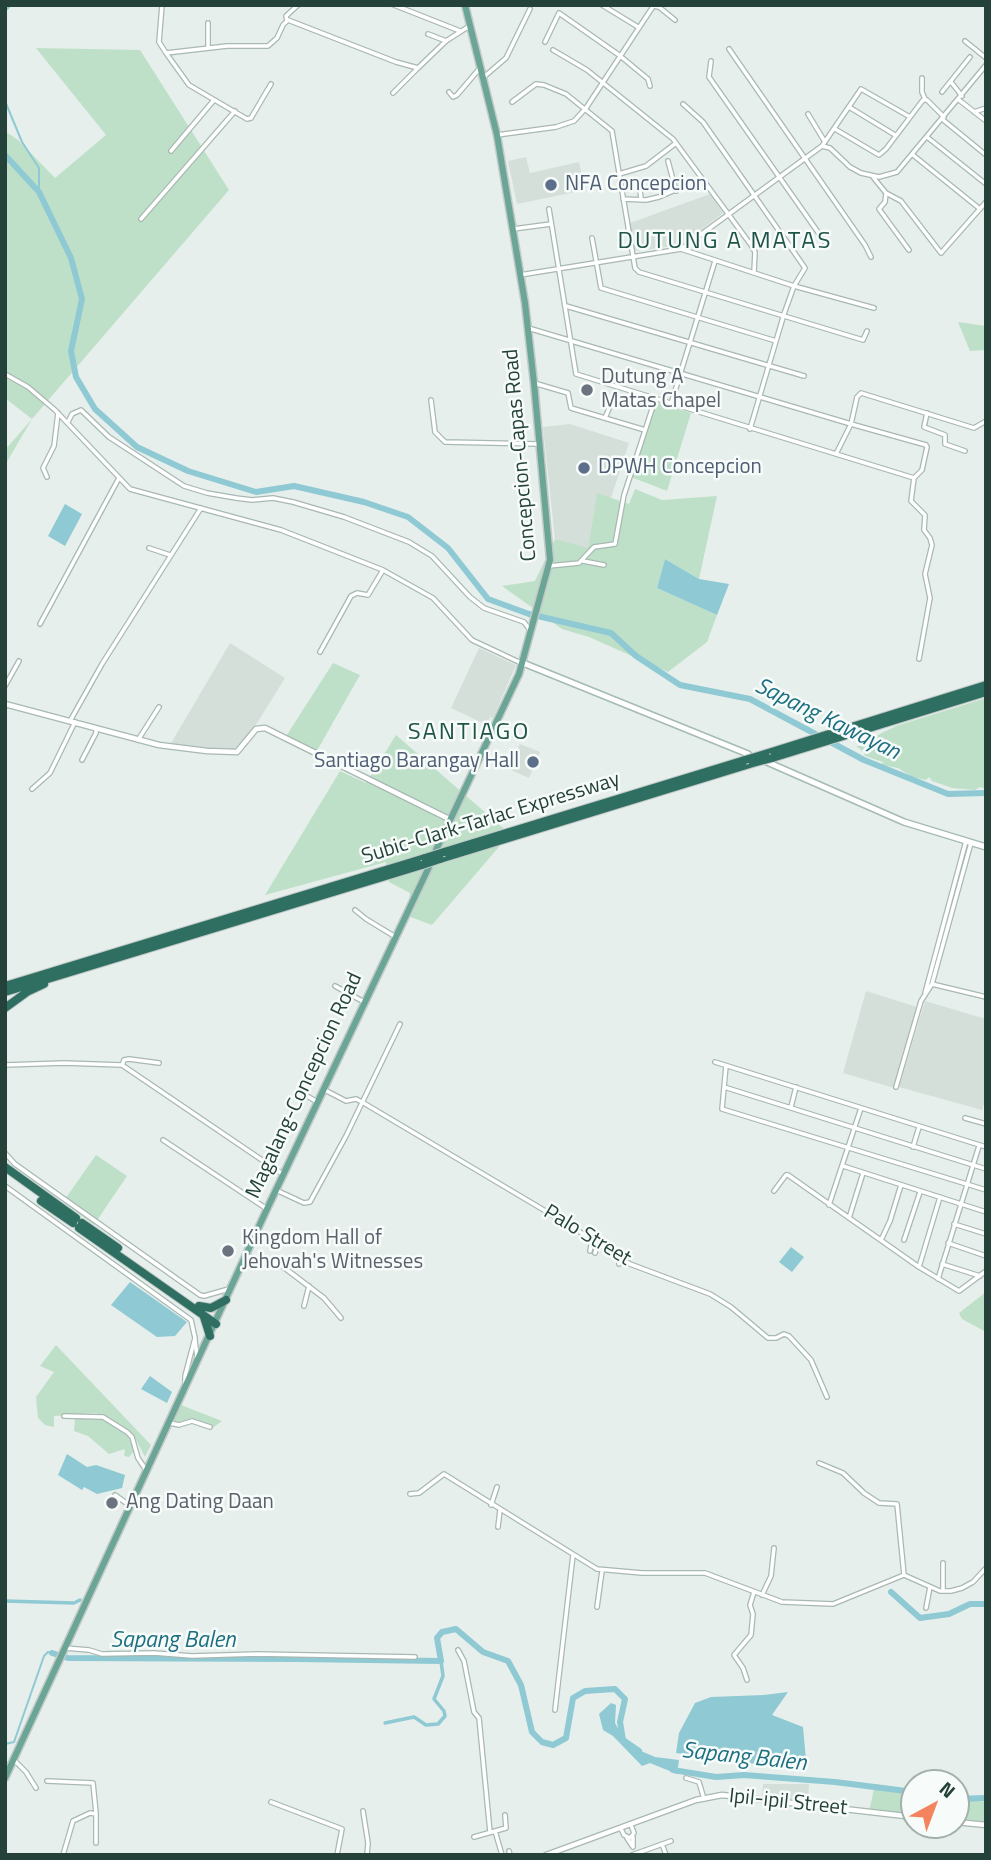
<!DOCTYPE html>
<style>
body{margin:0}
#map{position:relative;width:991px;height:1860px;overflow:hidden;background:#e6efeb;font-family:"Titillium Web",sans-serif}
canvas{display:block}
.frame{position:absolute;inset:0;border:7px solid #24423a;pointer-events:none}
.north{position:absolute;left:900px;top:1769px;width:70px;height:70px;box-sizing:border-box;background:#f7fbf9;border:2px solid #a3b1ad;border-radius:50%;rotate:41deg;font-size:19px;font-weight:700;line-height:28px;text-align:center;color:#24423a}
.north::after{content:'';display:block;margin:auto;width:24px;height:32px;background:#f4845f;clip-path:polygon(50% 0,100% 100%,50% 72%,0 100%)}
</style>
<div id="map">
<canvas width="991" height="1860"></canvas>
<div class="frame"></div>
<div class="north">N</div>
</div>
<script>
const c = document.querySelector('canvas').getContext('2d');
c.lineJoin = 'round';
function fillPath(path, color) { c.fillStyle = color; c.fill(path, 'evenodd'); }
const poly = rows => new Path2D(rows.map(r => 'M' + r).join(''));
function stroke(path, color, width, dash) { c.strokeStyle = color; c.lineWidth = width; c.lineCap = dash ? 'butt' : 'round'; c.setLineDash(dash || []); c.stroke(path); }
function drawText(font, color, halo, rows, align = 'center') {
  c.font = font + ' "Titillium Web",sans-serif'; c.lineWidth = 5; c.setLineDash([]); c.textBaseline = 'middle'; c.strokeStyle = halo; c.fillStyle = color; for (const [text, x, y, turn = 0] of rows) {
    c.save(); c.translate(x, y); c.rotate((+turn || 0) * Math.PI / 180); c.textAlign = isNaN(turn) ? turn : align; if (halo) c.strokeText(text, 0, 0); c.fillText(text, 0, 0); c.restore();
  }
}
const built = poly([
 [526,157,530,173,579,162,585,190,517,204,508,161],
 [710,194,723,213,681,245,634,251,630,223],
 [570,424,629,443,611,498,597,494,588,549,555,539,543,427],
 [230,643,285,678,259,720,242,744,232,751,167,750],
 [479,648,516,665,493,718,490,717,487,725,451,708],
 [520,744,540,752,529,778,509,769],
 [866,991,917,1007,894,1088,843,1073],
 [925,1001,986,1019,986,1097,982,1110,899,1087],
 [763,1784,809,1784,808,1801,762,1796]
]);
const green = poly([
 [36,48,140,50,229,190,32,419,5,465,5,450,32,419,5,398,5,131,18,140,55,178,106,135],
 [958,322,986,326,986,350,970,351],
 [656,402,691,413,667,491,631,477],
 [635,489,662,500,717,496,699,579,665,559,657,588,717,615,707,642,668,672,589,637,562,629,502,586,535,581,555,539,588,548,597,493,629,504],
 [333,663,360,675,314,756,283,741],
 [986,698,986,789,980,787,975,790,952,788,932,781,929,777,926,780,912,777,898,768,882,765,883,762,865,756,864,752,856,746,863,746,864,742,896,726],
 [396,735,510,834,432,925,408,916,410,893,389,882,386,862,265,895,340,771,366,783],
 [96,1155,127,1176,94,1225,63,1202],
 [986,1292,986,1332,962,1319,959,1313],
 [56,1345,151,1445,145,1457,134,1436,117,1423,96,1413,54,1416,54,1427,45,1425,38,1418,36,1397,54,1372,40,1366],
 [181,1405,222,1421,214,1427,191,1419,180,1422,174,1421],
 [75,1418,100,1418,127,1434,135,1450,129,1457,124,1456,125,1449,109,1454,88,1436,74,1431],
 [875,1784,914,1790,914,1819,869,1812],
 [956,1797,986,1802,986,1828,954,1825,956,1825]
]);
const water = poly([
 [65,504,82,514,65,546,48,536],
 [665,559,699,579,729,584,717,615,657,588],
 [791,1247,804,1257,792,1272,779,1262],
 [130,1282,187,1322,175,1336,157,1337,111,1305],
 [150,1376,172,1392,167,1403,141,1389],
 [67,1454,87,1467,96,1465,125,1475,122,1488,97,1494,84,1487,82,1490,58,1475],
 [788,1692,772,1715,803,1727,807,1771,676,1753,679,1733,695,1703,711,1697,764,1695],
 [611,1703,616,1705,615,1723,627,1745,655,1757,679,1760,677,1774,650,1763,642,1766,613,1736,603,1730,599,1714]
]);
const stream = poly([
 [5,11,11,5],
 [5,101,22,142,39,168,39,192],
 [436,1638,437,1638],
 [5,1744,14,1742,44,1656,48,1652,52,1653]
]);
const canal = poly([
 [5,1601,74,1603],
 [76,1602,80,1600],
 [385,1723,414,1717,426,1725,438,1724,445,1716,444,1711,434,1699,443,1676,441,1661]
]);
const river = poly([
 [5,155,39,192,71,258,82,299,71,351,76,377,95,409,137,447,188,471,256,492,294,486,364,502,408,517,448,548,488,599,529,614,611,633,636,656,680,685,750,699,864,760,948,794,986,793],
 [891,1592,920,1618,949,1614,970,1604,986,1604],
 [52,1653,68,1658,294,1659],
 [296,1659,441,1661,437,1638,442,1632,456,1629,483,1652,508,1661,521,1685,532,1732,542,1742,553,1745,566,1738,573,1698,585,1691,615,1689,625,1699,620,1722,623,1740,639,1751],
 [673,1770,716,1777,744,1775,835,1782,914,1792],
 [956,1799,986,1798]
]);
const minor = poly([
 [162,5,159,42,166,53],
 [394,5,460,31],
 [602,5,638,27],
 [653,6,659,7,675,20],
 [287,21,286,16,298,5],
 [428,34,446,41],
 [965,41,986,58],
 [545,42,559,13,619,55,648,79,650,86],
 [208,48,208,23],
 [729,49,865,245,871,257],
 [553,50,587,70,673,139,751,245,755,252,754,272],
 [711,61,709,77,827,245],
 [485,76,506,58,530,9],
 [922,78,922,92,925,99],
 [951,82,962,96],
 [271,84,251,118,247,119,189,85,166,53,227,46,268,46,277,38,283,25,288,20,396,62,418,68,446,41,471,25],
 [449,92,453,97,457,95,480,68],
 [942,92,970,57],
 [393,93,418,68],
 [959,100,986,121],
 [512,102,536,84,544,85,566,94,612,131,635,268,639,272,863,340,867,331],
 [683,104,703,122,805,268,794,286,784,314,750,429],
 [849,107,895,135],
 [974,112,986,108],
 [808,114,825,142],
 [942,119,986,155],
 [835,129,879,155,886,149,923,100,927,100,944,117],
 [497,135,556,127,574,121,586,108,654,5],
 [927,137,986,184],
 [822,146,861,89,910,117],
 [171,151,214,100],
 [913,155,980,209],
 [668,161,676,191],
 [619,174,646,166,676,143],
 [873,177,886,193,901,201,941,253,986,202],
 [639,181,641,199],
 [886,193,885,202,879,209,909,250],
 [623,199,646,200,659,197,701,179],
 [549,209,576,374,914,478],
 [141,219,235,111],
 [513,229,551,224],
 [592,238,601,288,776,341],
 [681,249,822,146,830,148,850,167,861,173,879,177,897,172,986,65],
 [520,275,681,249,794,286,874,308],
 [566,306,804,376],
 [528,328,851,424,857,397,861,393,974,428,986,421],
 [5,374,28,387,55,410,130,489,281,530,383,570,433,598,472,640,521,663],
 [534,383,568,393,571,408,645,430],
 [431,400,435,432,445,442,538,444],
 [671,404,715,261],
 [927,413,924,427,945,435,945,444,965,451],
 [605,418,613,399],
 [68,422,72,414,81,410,109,437,184,486,207,493,236,498,252,500,273,498,293,502,344,517,409,542,432,556,470,597,484,608,524,622,530,630],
 [836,454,851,424,926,445,927,447,922,470,914,478,911,501,925,515,924,530,930,538,932,545,925,574,930,598,919,659],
 [47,477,43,468,54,446,58,413],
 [149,548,170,555],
 [583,561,604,565],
 [549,566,579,563,594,547,615,544,624,495,655,400],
 [40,624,119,478],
 [320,652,351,596,357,593,368,595,383,570],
 [5,686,19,661],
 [70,721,102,664,201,508],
 [138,740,159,707],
 [82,760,96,733,96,728],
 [32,789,50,773,75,722],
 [355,910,366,919,394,936],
 [932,984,986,997],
 [335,986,364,1002],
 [925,993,966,841],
 [715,1062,986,1147],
 [159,1063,129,1059,124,1060,122,1065,284,1175],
 [5,1065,64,1063,122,1065],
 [726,1066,722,1109,986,1190],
 [724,1087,986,1169],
 [896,1087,921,1001,932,984,971,843],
 [323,1089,346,1101,356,1099,362,1102,569,1225,630,1264,710,1294,731,1307,768,1338,776,1338,784,1334,789,1336,811,1360,827,1397],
 [304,1094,317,1102],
 [791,1107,796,1087],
 [965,1118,986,1124],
 [163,1140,267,1209],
 [913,1147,919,1127],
 [5,1153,15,1164,43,1184,200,1295,204,1296,229,1289],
 [843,1166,986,1212],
 [5,1186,191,1320,195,1338,185,1376,185,1383],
 [276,1190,304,1203,310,1202,346,1136,400,1024],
 [774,1191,786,1175,788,1175,919,1267,959,1291,986,1271],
 [829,1205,861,1108],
 [849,1218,863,1173],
 [954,1224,986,1234],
 [881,1240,890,1221,901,1185],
 [904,1240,920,1192],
 [948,1243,986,1256],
 [590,1251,592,1239],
 [595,1253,598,1244],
 [246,1255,261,1263,277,1263,282,1266,324,1298,341,1318],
 [619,1264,619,1257],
 [942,1264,980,1276],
 [919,1267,940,1197],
 [938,1279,979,1146],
 [304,1306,309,1286],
 [195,1340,197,1357],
 [64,1416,103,1417,127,1432,132,1437,138,1458,146,1470],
 [170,1423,179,1425,192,1421,210,1427],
 [819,1463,843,1473,864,1493,879,1503,897,1504,904,1575],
 [410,1494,419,1493,444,1474,597,1569,642,1573,705,1573,782,1602,833,1604,904,1575],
 [115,1495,129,1505],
 [491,1505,497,1487],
 [498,1527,500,1510],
 [904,1575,940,1591,951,1591,962,1588,973,1582,986,1568],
 [943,1591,943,1563],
 [762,1595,771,1576,774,1548],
 [597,1607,602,1571],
 [926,1608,930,1587],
 [65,1648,89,1650,102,1654,154,1653,192,1656,257,1654,415,1657],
 [458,1650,464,1661,474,1712,479,1718,490,1832],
 [747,1680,743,1668,734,1655,751,1635,753,1614,750,1605,754,1592],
 [555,1710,573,1555],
 [14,1760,26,1772,36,1788],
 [686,1778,699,1782,704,1799],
 [47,1781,93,1783,96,1813],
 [271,1802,342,1829,337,1855],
 [363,1811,368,1843,367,1855],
 [621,1829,624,1835,630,1838,634,1833,631,1825],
 [495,1831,502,1855],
 [474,1837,506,1828,505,1815],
 [627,1838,633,1847,633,1837],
 [662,1844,666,1855],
 [509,1851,510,1855],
 [63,1855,73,1821,90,1813,96,1814,96,1843],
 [632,1855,671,1841]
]);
const tertiary = poly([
 [5,704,159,745,207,751,237,752,256,729,265,728,451,820],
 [956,1822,986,1825],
 [546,1855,696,1800,722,1795,914,1817]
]);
const secondary = poly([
 [523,663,748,754],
 [767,762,904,822,986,847]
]);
const primary = poly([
 [436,850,519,674,550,560,534,383,525,303,497,135,465,5],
 [5,1778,267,1209,429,867]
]);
const motorway = poly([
 [765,754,986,685],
 [772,758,986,692],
 [444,852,745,760],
 [440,859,753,763],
 [5,986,425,858],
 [5,992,422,865],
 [5,1008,27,992,44,984],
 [5,1167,76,1218],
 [41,1201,73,1223],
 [82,1223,118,1248],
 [79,1228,216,1324],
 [199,1306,211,1308,226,1300],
 [204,1317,210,1336]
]);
const motorwayBridge = poly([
 [745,760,765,754],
 [753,763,772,758],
 [425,858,444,852],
 [422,865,440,859]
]);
const markers = [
 [551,185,7,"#5c6f8a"],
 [587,390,7,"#6b7280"],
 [584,468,7,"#5c6f8a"],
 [533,762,7,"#5c6f8a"],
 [228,1251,7,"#6b7280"],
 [112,1503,7,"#6b7280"]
];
const serviceNames = [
 ["NFA Concepcion",565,185],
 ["DPWH Concepcion",598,468],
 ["Santiago Barangay Hall",519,762,"right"]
];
const worshipNames = [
 ["Dutung A",601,378],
 ["Matas Chapel",601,402],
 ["Kingdom Hall of",242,1239],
 ["Jehovah's Witnesses",242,1263],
 ["Ang Dating Daan",126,1503]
];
const streetNames = [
 ["Concepcion-Capas Road",521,455,-95],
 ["Subic-Clark-Tarlac Expressway",491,819,-17],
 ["Magalang-Concepcion Road",305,1086,-65],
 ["Palo Street",587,1236,31],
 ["Ipil-ipil Street",788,1803,6]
];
const waterNames = [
 ["Sapang Kawayan",827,720,26],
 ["Sapang Balen",173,1641],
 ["Sapang Balen",744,1758,6]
];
const quarterNames = [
 ["DUTUNG A MATAS",725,242],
 ["SANTIAGO",469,733]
];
fillPath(built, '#d4dfda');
fillPath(green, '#bfe0c8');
fillPath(water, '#8ec9d4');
stroke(stream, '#8ec9d4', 2);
stroke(canal, '#8ec9d4', 3.5);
stroke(river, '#8ec9d4', 6);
stroke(minor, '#a8b8b2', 6);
stroke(tertiary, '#a8b8b2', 7);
stroke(secondary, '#a4bbb3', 8);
stroke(primary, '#c2cac8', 9);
stroke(motorway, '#c2cac8', 10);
stroke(minor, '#fff', 3.5);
stroke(tertiary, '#fff', 4.5);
stroke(secondary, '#fff', 5);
stroke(primary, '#6aa596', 6);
stroke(motorway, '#2f6f62', 8);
stroke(motorwayBridge, '#c2cac8', 10, []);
stroke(motorwayBridge, '#2f6f62', 8);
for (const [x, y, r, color] of markers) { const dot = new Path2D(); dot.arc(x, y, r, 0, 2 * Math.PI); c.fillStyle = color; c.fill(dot); stroke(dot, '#f7fbf9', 2.5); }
drawText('21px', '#4e5e75', '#f7fbf9', serviceNames, 'left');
drawText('21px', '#5b616d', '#f7fbf9', worshipNames, 'left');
drawText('21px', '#24423a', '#f7fbf9', streetNames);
drawText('italic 23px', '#1c6f80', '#f7fbf9', waterNames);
c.letterSpacing = '2px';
drawText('24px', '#1f5548', '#f7fbf9', quarterNames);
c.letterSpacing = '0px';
</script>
